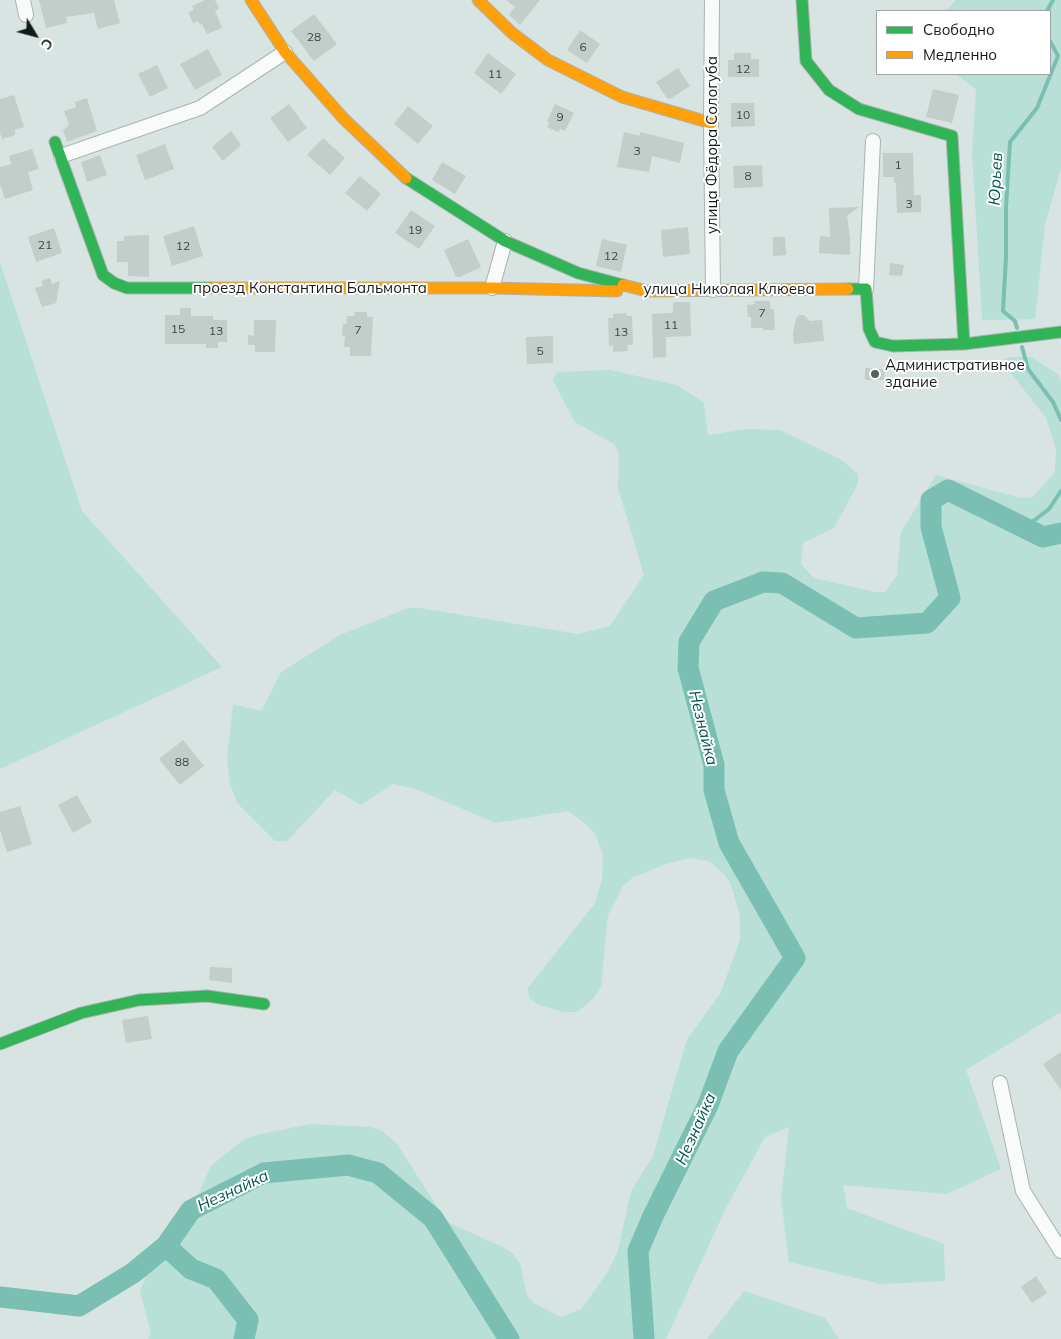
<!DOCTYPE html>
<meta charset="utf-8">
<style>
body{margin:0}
#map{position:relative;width:1061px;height:1339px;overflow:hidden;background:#d8e4e1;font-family:Mulish,sans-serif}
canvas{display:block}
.legend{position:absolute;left:876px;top:10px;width:175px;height:65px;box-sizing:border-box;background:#fff;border:1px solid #a0a3a3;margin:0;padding:6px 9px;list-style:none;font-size:15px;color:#121a19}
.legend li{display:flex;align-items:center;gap:10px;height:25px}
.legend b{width:25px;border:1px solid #a0a3a3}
.north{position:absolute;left:10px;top:10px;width:50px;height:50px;-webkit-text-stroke:4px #fff;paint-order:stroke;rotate:127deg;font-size:14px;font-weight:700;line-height:20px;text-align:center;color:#121a19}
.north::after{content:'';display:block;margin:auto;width:18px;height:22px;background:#121a19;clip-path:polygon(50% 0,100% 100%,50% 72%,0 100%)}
</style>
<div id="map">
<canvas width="1061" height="1339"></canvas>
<ul class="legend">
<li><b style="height:6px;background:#30b455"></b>Свободно</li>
<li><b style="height:6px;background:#ff9f0a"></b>Медленно</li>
</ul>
<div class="north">С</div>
</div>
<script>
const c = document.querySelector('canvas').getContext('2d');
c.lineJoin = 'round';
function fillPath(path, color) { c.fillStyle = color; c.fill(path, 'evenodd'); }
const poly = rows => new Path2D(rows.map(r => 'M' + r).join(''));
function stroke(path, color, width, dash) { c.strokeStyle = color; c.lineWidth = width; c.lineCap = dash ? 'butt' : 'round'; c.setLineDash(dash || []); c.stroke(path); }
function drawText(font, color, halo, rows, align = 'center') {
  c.font = font + ' Mulish,sans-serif'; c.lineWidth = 4; c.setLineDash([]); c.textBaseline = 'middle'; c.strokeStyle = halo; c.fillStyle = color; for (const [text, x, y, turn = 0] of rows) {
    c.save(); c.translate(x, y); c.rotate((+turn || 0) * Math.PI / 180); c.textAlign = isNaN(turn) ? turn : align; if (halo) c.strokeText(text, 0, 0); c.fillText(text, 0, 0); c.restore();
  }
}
const green = poly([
 [956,0,1061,0,1061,168,1045,225,1035,319,982,320,972,152,976,89,955,74,1050,74,1050,11,945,11],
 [0,262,82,511,222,667,0,769],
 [1011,357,1031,357,1058,374,1061,382,1061,1012,966,1070,1001,1169,947,1194,843,1185,847,1208,944,1244,945,1281,881,1284,789,1262,781,1199,789,1127,765,1137,725,1210,666,1339,148,1339,151,1334,140,1291,160,1242,191,1210,211,1166,243,1140,256,1135,310,1124,371,1127,381,1130,397,1144,447,1222,503,1247,512,1253,520,1263,527,1295,534,1303,561,1317,581,1309,607,1273,618,1251,631,1191,653,1156,687,1039,720,994,740,940,740,916,731,885,725,875,709,861,689,858,666,864,632,878,623,886,608,915,601,986,594,998,585,1006,576,1012,563,1012,539,1005,529,998,528,988,595,903,602,880,603,855,595,834,586,824,568,811,496,823,415,789,393,784,361,805,335,790,287,841,275,841,238,804,230,784,227,759,233,704,261,711,281,672,340,635,408,608,420,608,578,634,610,626,644,575,618,488,619,453,614,444,575,422,553,381,557,372,610,370,677,385,704,403,708,435,748,429,780,430,842,460,858,474,858,484,834,528,803,543,801,564,814,578,876,592,885,592,897,575,901,532,936,475,1021,498,1033,497,1055,472,1056,449,1046,418,1001,360],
 [744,1291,825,1318,839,1339,707,1339]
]);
const stream = poly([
 [1047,11,1053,0],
 [1017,328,1015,321,1003,311,1006,257,1006,208,1010,142,1037,108,1058,56,1050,41],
 [1022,347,1028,369,1053,402,1061,420],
 [1024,528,1049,509,1061,491]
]);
const river = poly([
 [166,1246,191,1269,216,1279,248,1320,244,1339],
 [0,1297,79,1306,133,1273,166,1246,191,1210,264,1173,348,1165,378,1173,433,1218,509,1339],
 [644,1339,638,1251,653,1216,708,1105,728,1051,795,958,729,843,714,790,714,765,688,668,689,642,714,601,763,582,782,583,856,628,927,623,950,598,931,527,931,500,948,490,1043,537,1061,533]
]);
const building = poly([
 [39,0,114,0,120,23,98,29,94,13,66,17,67,23,46,28],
 [205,0,215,0,219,9,215,10,222,28,207,34,202,24,200,25,198,21,193,23,188,12,194,10,192,6],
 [506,0,540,0,520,25,509,15,515,7],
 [314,14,337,44,314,61,291,31],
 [580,30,600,44,587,63,567,50],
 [208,49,222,75,195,90,180,64],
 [488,53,516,74,501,94,474,73],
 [734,53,751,53,751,59,759,59,759,77,728,77,728,60,734,60],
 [157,65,168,88,150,97,138,74],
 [678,68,690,86,670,99,667,98,656,82],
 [933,89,959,95,952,123,926,117],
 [14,95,24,127,15,130,15,135,2,139,0,133,0,99],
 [87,98,97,131,67,142,63,130,69,125,64,111,76,107,75,102],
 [731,103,754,103,755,126,731,127],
 [289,104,307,128,288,142,270,118],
 [555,104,574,113,565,131,560,129,558,132,547,127,549,123,547,121],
 [408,106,433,126,418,144,394,124],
 [231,131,241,145,223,161,212,147],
 [624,132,640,136,640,132,684,143,680,163,652,156,649,172,617,167],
 [323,138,345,158,330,175,307,155],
 [165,144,174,169,145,180,136,155],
 [32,149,39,169,28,172,33,190,5,199,0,184,0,167,11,164,9,156],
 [883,153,913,153,914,195,921,195,921,212,897,213,896,183,894,183,894,177,883,177],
 [100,155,107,175,87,182,81,162],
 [442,162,466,176,455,194,432,180],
 [762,165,763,187,734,188,733,166],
 [360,176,381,194,367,211,345,193],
 [859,207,847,216,850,238,850,255,819,253,820,236,830,237,829,208],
 [411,210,435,226,419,249,395,233],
 [194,226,203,256,172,266,163,236],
 [688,227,690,254,663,257,661,230],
 [54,228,62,253,36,262,28,237],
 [149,235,149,277,128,276,128,262,117,262,117,241,124,241,124,236],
 [773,237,785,237,786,255,773,256],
 [468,239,481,267,460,277,456,277,444,250],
 [602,239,627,245,621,272,596,266],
 [890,263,904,265,902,276,889,275],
 [50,278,52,284,60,281,56,303,42,307,35,288,43,286,41,281],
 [754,301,770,301,770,309,774,309,775,330,763,330,763,328,751,328,751,317,748,317,747,305,755,304],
 [673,302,690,302,691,336,666,337,666,357,653,358,652,314,673,313],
 [180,308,191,308,191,316,213,316,213,320,227,320,227,342,218,342,218,348,206,348,206,344,165,344,165,315,180,315],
 [355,312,367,312,367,317,373,317,371,356,350,356,350,347,344,347,345,336,342,336,343,324,346,324,347,316,354,316],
 [626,313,627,316,632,316,633,345,627,345,628,351,613,352,613,345,609,346,608,318,613,318,613,314],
 [799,315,804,315,810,321,822,320,824,341,794,344,793,333,796,318],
 [254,320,276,320,275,352,255,352,255,345,248,345,248,335,254,336],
 [553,336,553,363,527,364,526,337],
 [865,368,885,369,884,380,865,380],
 [183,740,204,766,180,785,159,759],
 [77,795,92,822,73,833,58,805],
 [20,806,32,844,7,852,0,830,0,812],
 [210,967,232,968,232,983,209,980],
 [148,1016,152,1039,126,1043,122,1020],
 [1061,1052,1061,1090,1043,1064],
 [1036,1276,1047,1293,1032,1303,1021,1287]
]);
const street = poly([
 [23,0,26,15],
 [712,0,711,123,713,290],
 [61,156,200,108,285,52],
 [492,288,505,241],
 [866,289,873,141],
 [1000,1083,1023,1191,1061,1251]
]);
const fast = poly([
 [802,0,806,61,829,90,859,109,952,136,964,344],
 [55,142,103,275,114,283,127,288,210,288],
 [406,178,505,241,578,273,623,285],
 [848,289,866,289,869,329,875,342,893,346,964,344,1061,332],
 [0,1044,81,1013,139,1000,207,996,264,1004]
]);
const slow = poly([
 [251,0,285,52,343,118,406,178],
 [478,0,512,33,548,60,622,97,711,123],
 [623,285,647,291,848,289],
 [210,288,492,288,617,291]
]);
const markers = [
 [875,374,5,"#57615f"]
];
const numberNames = [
 ["28",314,37],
 ["6",583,47],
 ["12",743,69],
 ["11",495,74],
 ["10",743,115],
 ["9",560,117],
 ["3",637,151],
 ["1",898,165],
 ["8",748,176],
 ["3",909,204],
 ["19",415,230],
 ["21",45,245],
 ["12",183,246],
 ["12",611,256],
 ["7",762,313],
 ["11",671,325],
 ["15",178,329],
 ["7",358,330],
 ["13",216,331],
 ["13",621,332],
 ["5",540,351],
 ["88",182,762]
];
const streetNames = [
 ["улица Фёдора Сологуба",712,145,-90],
 ["проезд Константина Бальмонта",310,288],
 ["улица Николая Клюева",729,289]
];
const poiNames = [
 ["Административное",885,365],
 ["здание",885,382]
];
const waterNames = [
 ["Юрьев",996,179,-87],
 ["Незнайка",703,728,76],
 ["Незнайка",696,1129,-66],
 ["Незнайка",233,1191,-25]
];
fillPath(green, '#b8e0d7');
stroke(stream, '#7abfb2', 4);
stroke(river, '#7abfb2', 21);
fillPath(building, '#c3cdca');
stroke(street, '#aab4b1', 16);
stroke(fast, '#aab4b1', 13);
stroke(slow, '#aab4b1', 13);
stroke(street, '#f9fbfa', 14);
stroke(fast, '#30b455', 11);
stroke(slow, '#ff9f0a', 11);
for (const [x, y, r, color] of markers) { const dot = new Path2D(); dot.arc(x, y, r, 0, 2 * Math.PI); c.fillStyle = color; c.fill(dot); stroke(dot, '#fff', 2); }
drawText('12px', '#3e4745', null, numberNames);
drawText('15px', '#121a19', '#fff', streetNames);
drawText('15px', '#121a19', '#fff', poiNames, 'left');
drawText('italic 16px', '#01564b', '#fff', waterNames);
</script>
